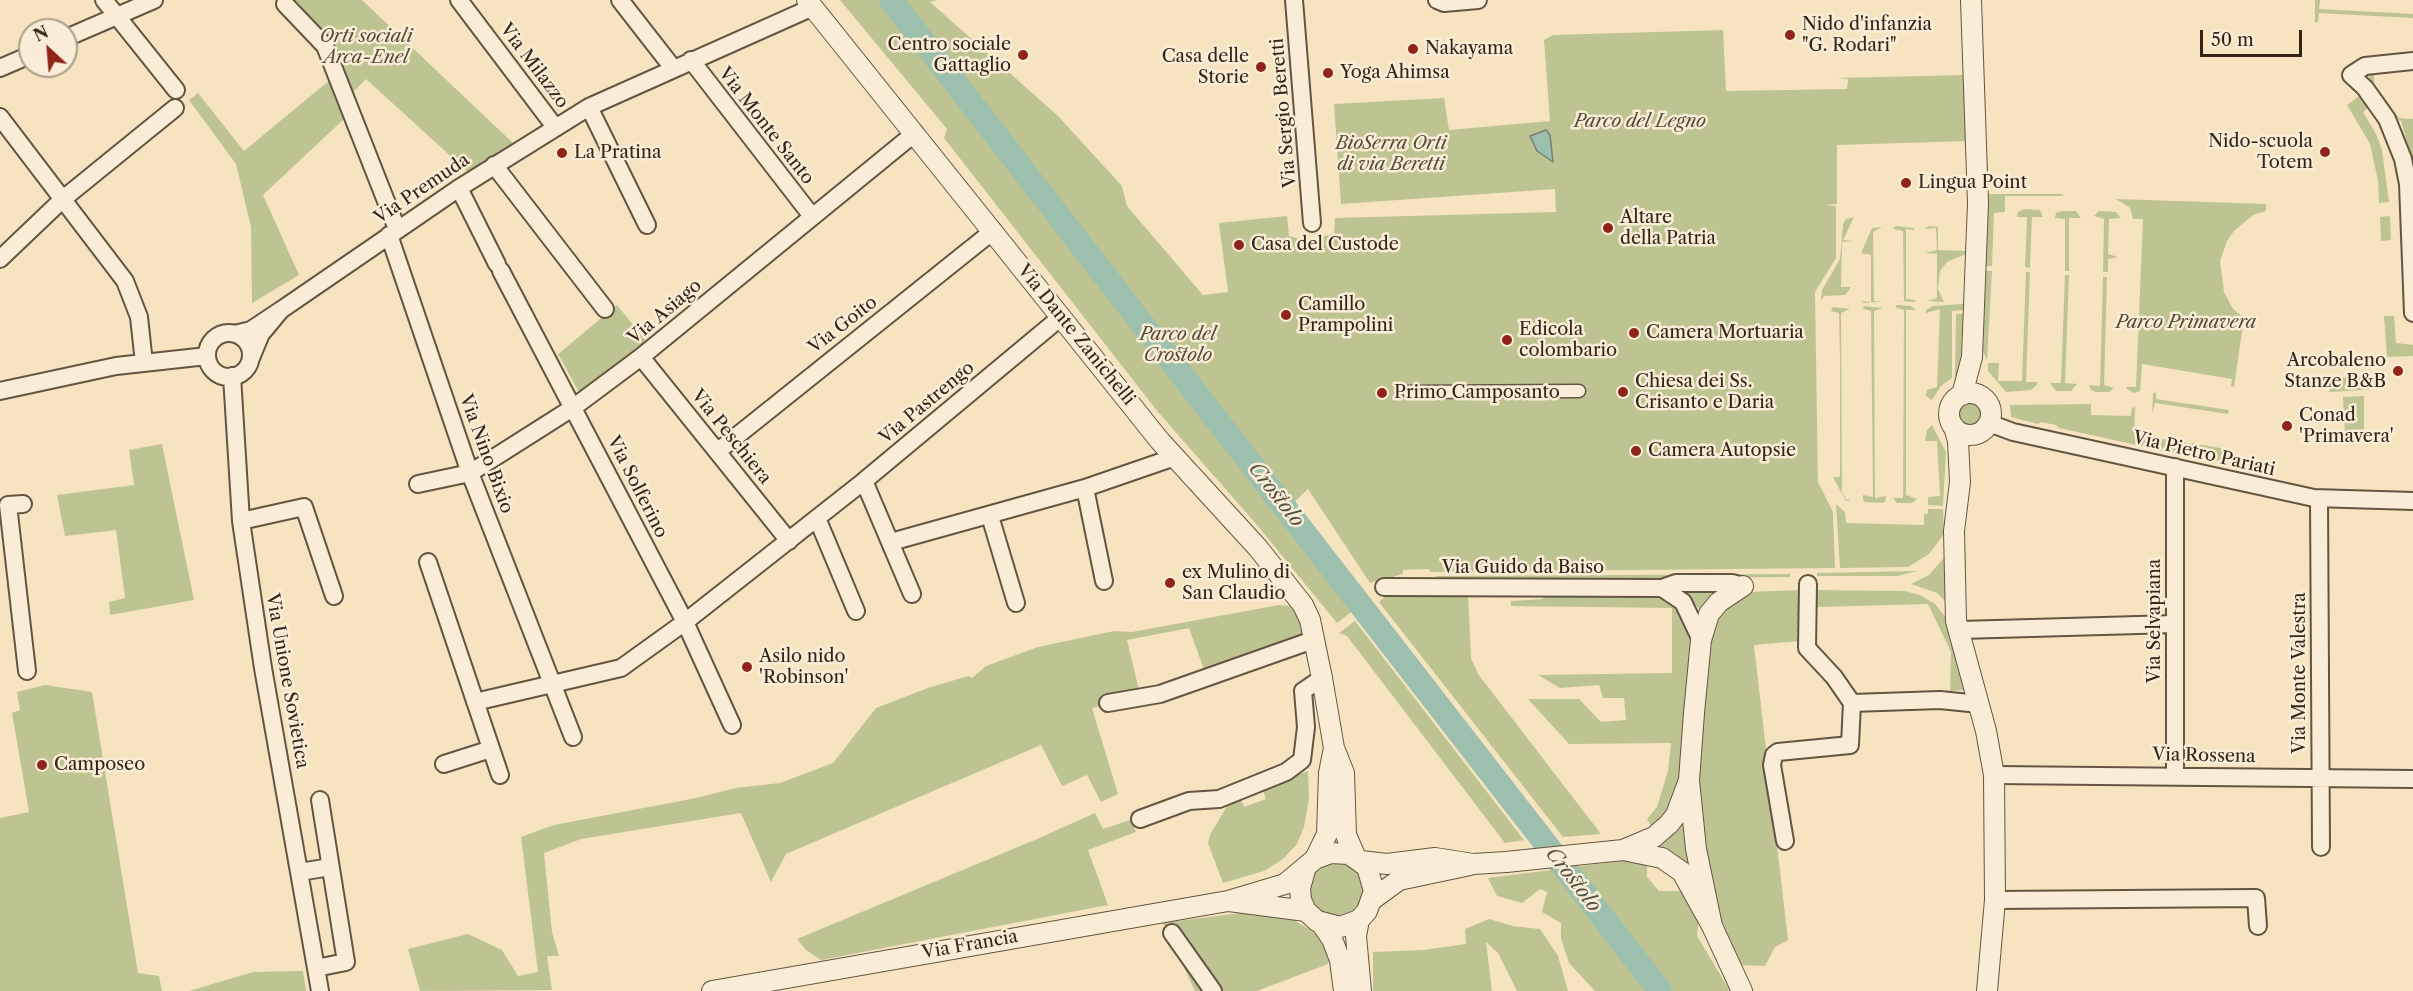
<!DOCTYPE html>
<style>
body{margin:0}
#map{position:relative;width:2413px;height:991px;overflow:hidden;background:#f6e4c1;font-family:"Libre Caslon Text",serif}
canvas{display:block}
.north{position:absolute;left:18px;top:18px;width:60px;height:60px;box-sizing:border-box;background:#f9edd7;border:2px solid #aa9d8a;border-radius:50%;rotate:334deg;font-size:16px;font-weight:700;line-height:24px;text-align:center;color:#332517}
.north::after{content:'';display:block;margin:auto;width:21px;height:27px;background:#8f2418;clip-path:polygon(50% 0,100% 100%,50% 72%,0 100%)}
.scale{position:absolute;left:2200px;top:30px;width:102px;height:27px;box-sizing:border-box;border:3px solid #332517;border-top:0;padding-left:8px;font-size:18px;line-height:21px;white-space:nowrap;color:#332517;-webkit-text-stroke:4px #f9edd7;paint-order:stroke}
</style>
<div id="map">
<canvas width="2413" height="991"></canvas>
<div class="north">N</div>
<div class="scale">50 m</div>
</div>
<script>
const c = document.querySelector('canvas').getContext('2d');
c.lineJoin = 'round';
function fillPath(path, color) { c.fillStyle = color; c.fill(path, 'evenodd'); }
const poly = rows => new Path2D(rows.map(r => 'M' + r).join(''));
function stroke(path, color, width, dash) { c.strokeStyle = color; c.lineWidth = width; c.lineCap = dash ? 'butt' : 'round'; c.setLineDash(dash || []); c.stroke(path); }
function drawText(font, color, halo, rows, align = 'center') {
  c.font = font + ' "Libre Caslon Text",serif'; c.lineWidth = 5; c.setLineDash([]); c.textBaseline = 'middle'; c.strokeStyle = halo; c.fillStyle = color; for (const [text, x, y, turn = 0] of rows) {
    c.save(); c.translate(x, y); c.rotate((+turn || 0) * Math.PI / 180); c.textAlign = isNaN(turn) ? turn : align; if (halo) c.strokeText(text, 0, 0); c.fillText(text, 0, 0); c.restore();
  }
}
const green = poly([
 [283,0,362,0,513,143,468,172,366,79,346,99,325,46],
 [840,0,938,0,930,2,1058,116,1122,186,1127,206,1203,295,1228,292,1219,223,1287,216,1289,236,1304,240,1334,234,1335,218,1556,212,1555,189,1341,204,1334,104,1444,98,1449,130,1550,121,1544,40,1553,35,1723,30,1726,91,1847,89,1848,79,1836,78,1966,75,1969,141,1837,145,1837,204,1825,205,1836,206,1836,258,1815,292,1818,482,1833,512,1835,568,1430,572,1429,569,1403,570,1403,574,1370,583,1308,489,1286,510,1351,612,1337,623,1257,525,1158,412,944,138,947,129],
 [2315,0,2320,0,2319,9,2413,14,2413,18,2319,13,2318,22,2315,22],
 [2374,67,2374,83,2399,118,2413,119,2413,163,2401,121,2392,115,2368,75,2367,72],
 [331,79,345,118,263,195,299,275,252,303,251,227,236,164,189,100,198,93,244,151],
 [2359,96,2370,106,2363,112,2376,134,2382,150,2389,202,2379,203,2378,181,2370,144,2347,105],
 [1988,194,2062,194,2064,196,2005,196,2005,212,1994,213,1992,266,1986,266],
 [2116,199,2266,204,2266,211,2253,215,2234,231,2227,241,2220,261,2224,292,2233,309,2244,318,2234,387,2231,386,2232,379,2142,364,2140,391,2134,393,2127,389,2126,387,2136,387,2143,219,2133,219,2130,208],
 [2024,209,2040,210,2043,217,2032,217,2030,268,2025,267,2027,217,2017,217,2018,212],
 [2062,211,2076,211,2081,218,2069,218,2069,271,2065,271,2065,219,2055,218,2056,213],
 [2099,211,2116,212,2121,218,2109,219,2108,254,2118,257,2108,259,2108,272,2103,272,2104,219,2094,216],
 [2390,216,2391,240,2381,241,2380,217],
 [1854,217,1843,240,1853,241,1842,242,1841,287,1850,287,1850,289,1845,295,1824,296,1821,301,1822,290,1840,259,1843,224,1846,219],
 [1896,226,1914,228,1914,230,1906,229,1906,299,1916,300,1915,302,1895,301,1904,301,1903,231,1893,229],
 [1928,226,1938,227,1938,250,1966,251,1966,254,1947,262,1940,271,1938,289,1944,302,1927,301,1937,298,1937,254,1925,253,1937,250,1936,228,1925,229],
 [1882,227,1873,232,1874,301,1884,301,1864,303,1862,301,1871,302,1871,255,1861,253,1872,228],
 [1986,271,1992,271,1987,360,1983,351],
 [2026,272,2030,272,2026,382,2037,382,2037,385,2031,390,2006,392,1988,371,1988,363,1999,363,1998,381,2022,381],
 [2065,275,2069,275,2065,383,2077,384,2071,391,2056,391,2050,383,2061,383],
 [2103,277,2107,277,2104,385,2114,388,2109,392,2096,392,2091,390,2089,385,2100,386],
 [1963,304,1963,310,1952,311,1952,378,1941,386,1932,400,1926,396,1927,390,1937,387,1940,309,1926,313,1926,310,1933,306],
 [617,305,649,345,580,394,558,354],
 [1897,305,1911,306,1916,310,1906,310,1906,495,1917,499,1912,503,1897,503,1893,498,1903,498,1904,310,1895,307],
 [1864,306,1883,308,1874,311,1875,498,1886,496,1885,502,1882,503,1864,502,1863,499,1863,495,1873,497,1871,311,1863,309],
 [1833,307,1850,309,1841,313,1842,492,1846,499,1851,501,1846,501,1833,477,1840,477,1840,359,1839,313,1831,311],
 [1956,314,1963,314,1960,374,1955,377],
 [2384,316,2394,316,2396,343,2413,345,2413,356,2387,357],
 [2378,376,2379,389,2329,392,2334,378],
 [2156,391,2156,399,2229,410,2228,414,2155,403,2152,414,2153,394],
 [2364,396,2364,434,2345,434,2343,397],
 '1958 412a12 12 0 1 1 24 0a12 12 0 1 1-24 0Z',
 [2091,404,2091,415,2131,416,2132,408,2135,407,2134,435,2188,443,2186,451,2177,450,2173,453,2059,428,2056,425,2041,422,2038,424,2011,417,2010,405],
 [1932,425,1946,452,1943,506,1928,505,1928,497,1940,496,1937,441,1925,441,1927,430],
 [2191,443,2226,449,2225,458,2221,461,2213,460,2210,456,2190,452],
 [162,444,194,600,110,615,109,602,125,598,116,530,65,536,57,495,134,485,129,450],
 [1836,504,1845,512,1846,523,1924,525,1924,514,1928,514,1928,509,1943,509,1944,534,1929,554,1908,567,1840,568],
 [1949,552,1948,604,1937,593,1911,584,1929,575],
 [1917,571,1897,576,1817,576,1817,573],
 [1790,574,1790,577,1442,580,1435,576],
 [1678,586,1723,586,1713,593,1700,610],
 [1800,590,1801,641,1754,645,1788,940,1775,947,1765,966,1737,965,1712,894,1697,796,1707,645,1714,624,1732,601,1748,592],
 [1816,590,1904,591,1920,595,1935,604,1951,624,1961,655,1965,690,1950,691,1951,652,1928,604,1817,607],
 [1468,592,1471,658,1478,674,1601,834,1563,837,1379,602,1388,594],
 [1543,595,1667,597,1677,603,1691,635,1681,770,1669,814,1652,828,1647,819,1657,807,1668,771,1671,743,1569,744,1528,699,1579,699,1601,722,1626,720,1624,698,1603,698,1599,685,1560,688,1538,675,1672,673,1672,608,1511,606,1511,601,1543,599],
 [1279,605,1293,606,1313,640,1207,678,1189,628,1127,640,1141,698,1092,708,1118,794,1101,802,1087,775,1062,786,1041,745,786,854,771,882,741,813,581,839,544,853,552,932,559,956,547,956,552,990,420,991,408,949,468,934,502,950,518,976,538,972,521,837,554,825,696,798,736,788,780,783,833,763,876,708,928,688,968,676,972,678,986,666,1038,647,1114,631,1132,632],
 [1355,621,1524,840,1505,843,1347,636,1339,633],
 [45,685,92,692,138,973,159,976,162,991,0,991,0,818,29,812,12,713,20,710,17,692],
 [1308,771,1309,799,1304,827,1297,844,1283,859,1264,871,1223,883,1208,843,1210,835,1227,806,1240,797,1244,807,1266,799,1262,788],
 [1687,804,1695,881,1648,846],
 [1095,813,1103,829,1130,820,1136,832,1088,850,1108,905,821,960,806,950,797,939,1037,839],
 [1629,860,1647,864,1647,877,1659,891,1685,891,1699,919,1697,936,1730,991,1595,991,1569,963,1561,939,1561,923,1542,912,1547,892,1540,889,1522,903,1497,896,1488,878],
 '1309 888a28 28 0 1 1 56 0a28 28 0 1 1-56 0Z',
 [1248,912,1282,913,1317,934,1330,954,1328,964,1257,991,1195,991,1163,923],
 [1489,919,1513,926,1540,929,1558,956,1568,991,1517,991,1498,953,1486,942,1492,991,1373,991,1373,952,1423,950,1466,944,1465,929],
 [303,971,306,991,189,991,253,972]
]);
const water = poly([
 [1546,130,1550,135,1553,162,1537,151,1530,136,1546,130]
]);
const river = poly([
 [891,0,1660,991]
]);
const pedestrian = poly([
 [1409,392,1579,391]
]);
const minor = poly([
 [104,0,176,90],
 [459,0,555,127],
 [620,0,673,68],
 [1294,0,1312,223],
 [1437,0,1444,3,1478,0],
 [285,4,325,46,397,229],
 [66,38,154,0],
 [691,60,811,215],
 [2413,61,2365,66,2351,75,2365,88,2387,119,2403,159,2408,184,2413,313],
 [0,68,30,55],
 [589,107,647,225],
 [0,117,125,281,139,317,144,363],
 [494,165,605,309],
 [459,188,497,264],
 [389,235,470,473,573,737],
 [0,259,63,199,175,108],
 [501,271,685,622,732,725],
 [281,310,459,188,589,107,813,7],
 '207 355a22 22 0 1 1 44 0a22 22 0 1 1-44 0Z',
 [235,334,251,330,281,310,261,334,251,358],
 [641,357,789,541],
 [232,376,241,521,263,668,320,991],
 [0,391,116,366,207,356],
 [1989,423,2013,432,2314,498,2413,501],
 [718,451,993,231],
 [2175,467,2175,775],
 [864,481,912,594],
 [418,484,470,473,574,407,641,357,915,133],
 [1085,488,1104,581],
 [2319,499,2321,847],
 [23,504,8,505,27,671],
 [990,516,1016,603],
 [817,518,856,611],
 [241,521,304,507,334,596],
 [891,542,1085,488,1175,457],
 [428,562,500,775],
 [1808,584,1807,648,1834,677,1852,703,1940,700,1979,704],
 [1384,587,1662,588,1676,583,1732,583,1743,586],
 [1662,588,1683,602,1701,640],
 [1960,630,2174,624],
 [475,702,621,668,685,622,864,481,1061,317],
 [1108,703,1160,694,1313,640],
 [444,764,491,749],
 [1994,775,2413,779],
 [1140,819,1189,801,1219,799,1286,772,1302,760,1306,727,1303,691,1322,678],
 [1785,841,1772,765,1774,755,1778,752,1850,745,1852,703],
 [300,872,330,867],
 [1995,900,2256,898,2258,926],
 [1172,933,1213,991],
 [316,968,346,962,320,800]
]);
const tertiary = poly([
 [807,0,1160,441,1258,548,1303,605,1310,620,1322,678,1334,748,1344,773,1346,835,1356,858],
 '1949 414a21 21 0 1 1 42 0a21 21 0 1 1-42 0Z',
 [1962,395,1972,357,1978,203,1971,0],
 [1954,427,1958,441,1960,482,1954,531,1956,621,1986,731,1994,775,1995,900,1987,991],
 [1623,850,1662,858,1682,872,1712,926,1742,991],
 [1315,859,1327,834,1329,773,1334,748],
 [1361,861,1387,864,1435,858,1473,864,1506,862,1623,850,1654,837,1669,824,1676,815,1689,780],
 [1373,899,1399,880,1470,865],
 [1229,901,1306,911],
 [1359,920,1356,936,1361,991],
 [1321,923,1332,939,1340,960,1344,991],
 [1712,926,1696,849,1689,780,1694,713,1701,640,1709,614,1719,602,1743,586],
 [712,991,1228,901,1285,884,1315,859,1331,853,1349,854,1367,867,1374,891,1367,911,1359,920,1340,927,1317,921,1306,911,1301,900,1300,888,1305,870]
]);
const markers = [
 [1790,35,6,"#8f2418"],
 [1413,49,6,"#8f2418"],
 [1023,55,6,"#8f2418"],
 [1261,67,6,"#8f2418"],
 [1328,73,6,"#8f2418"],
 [2325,152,6,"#8f2418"],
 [562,153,6,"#8f2418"],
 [1906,183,6,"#8f2418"],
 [1608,228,6,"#8f2418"],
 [1239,245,6,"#8f2418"],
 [1286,315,6,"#8f2418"],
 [1634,333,6,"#8f2418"],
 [1507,340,6,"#8f2418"],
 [2398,371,6,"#8f2418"],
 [1623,392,6,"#8f2418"],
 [1382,393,6,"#8f2418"],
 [2287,426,6,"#8f2418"],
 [1636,451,6,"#8f2418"],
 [1170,583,6,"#8f2418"],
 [747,667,6,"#8f2418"],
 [42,765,6,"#8f2418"]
];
const poiNames = [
 ["Nido d'infanzia",1802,25],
 ["\"G. Rodari\"",1802,46],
 ["Centro sociale",1011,45,"right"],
 ["Gattaglio",1011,66,"right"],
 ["Nakayama",1425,49],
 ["Casa delle",1249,57,"right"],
 ["Storie",1249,78,"right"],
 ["Yoga Ahimsa",1340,73],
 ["Nido-scuola",2313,142,"right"],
 ["Totem",2313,163,"right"],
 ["La Pratina",574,153],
 ["Lingua Point",1918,183],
 ["Altare",1620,218],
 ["della Patria",1620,239],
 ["Casa del Custode",1251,245],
 ["Camillo",1298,305],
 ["Prampolini",1298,326],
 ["Edicola",1519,330],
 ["colombario",1519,351],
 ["Camera Mortuaria",1646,333],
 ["Arcobaleno",2386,361,"right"],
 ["Stanze B&B",2386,382,"right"],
 ["Chiesa dei Ss.",1635,382],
 ["Crisanto e Daria",1635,403],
 ["Primo Camposanto",1394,393],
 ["Conad",2299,416],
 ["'Primavera'",2299,437],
 ["Camera Autopsie",1648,451],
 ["ex Mulino di",1182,573],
 ["San Claudio",1182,594],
 ["Asilo nido",759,657],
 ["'Robinson'",759,678],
 ["Camposeo",54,765]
];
const parkNames = [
 ["Orti sociali",366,37],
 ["Arca-Enel",366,58],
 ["Parco del Legno",1640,122],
 ["BioSerra Orti",1391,144],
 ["di via Beretti",1391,165],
 ["Parco Primavera",2186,323],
 ["Parco del",1178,335],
 ["Crostolo",1178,356]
];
const streetNames = [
 ["Via Milazzo",534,66,53],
 ["Via Sergio Beretti",1284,113,-95],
 ["Via Monte Santo",766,126,52],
 ["Via Premuda",422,189,-34],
 ["Via Asiago",665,312,-40],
 ["Via Goito",843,325,-38],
 ["Via Dante Zanichelli",1076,335,51],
 ["Via Pastrengo",927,403,-40],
 ["Via Peschiera",731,437,51],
 ["Via Nino Bixio",486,454,70],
 ["Via Pietro Pariati",2204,454,13],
 ["Via Solferino",637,487,63],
 ["Via Guido da Baiso",1523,568],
 ["Via Selvapiana",2155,621,-90],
 ["Via Monte Valestra",2300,673,-90],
 ["Via Unione Sovietica",287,681,80],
 ["Via Rossena",2204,756,1],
 ["Via Francia",970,945,-10]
];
const waterNames = [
 ["Crostolo",1276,495,52],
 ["Crostolo",1573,880,52]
];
fillPath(green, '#bdc492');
fillPath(water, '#9dbfae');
stroke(water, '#738172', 1.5);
stroke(river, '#9dbfae', 24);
stroke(pedestrian, '#645542', 15);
stroke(minor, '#645542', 20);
stroke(tertiary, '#645542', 22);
stroke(pedestrian, '#f9edd7', 12);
stroke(minor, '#f9edd7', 16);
stroke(tertiary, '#f9edd7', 20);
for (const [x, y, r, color] of markers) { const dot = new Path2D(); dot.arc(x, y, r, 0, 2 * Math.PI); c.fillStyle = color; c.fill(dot); stroke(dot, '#f9edd7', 2); }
drawText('18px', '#332517', '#f9edd7', poiNames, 'left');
drawText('italic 18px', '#564d36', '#f9edd7', parkNames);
drawText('18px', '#332517', '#f9edd7', streetNames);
drawText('italic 20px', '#535344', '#f9edd7', waterNames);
</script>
